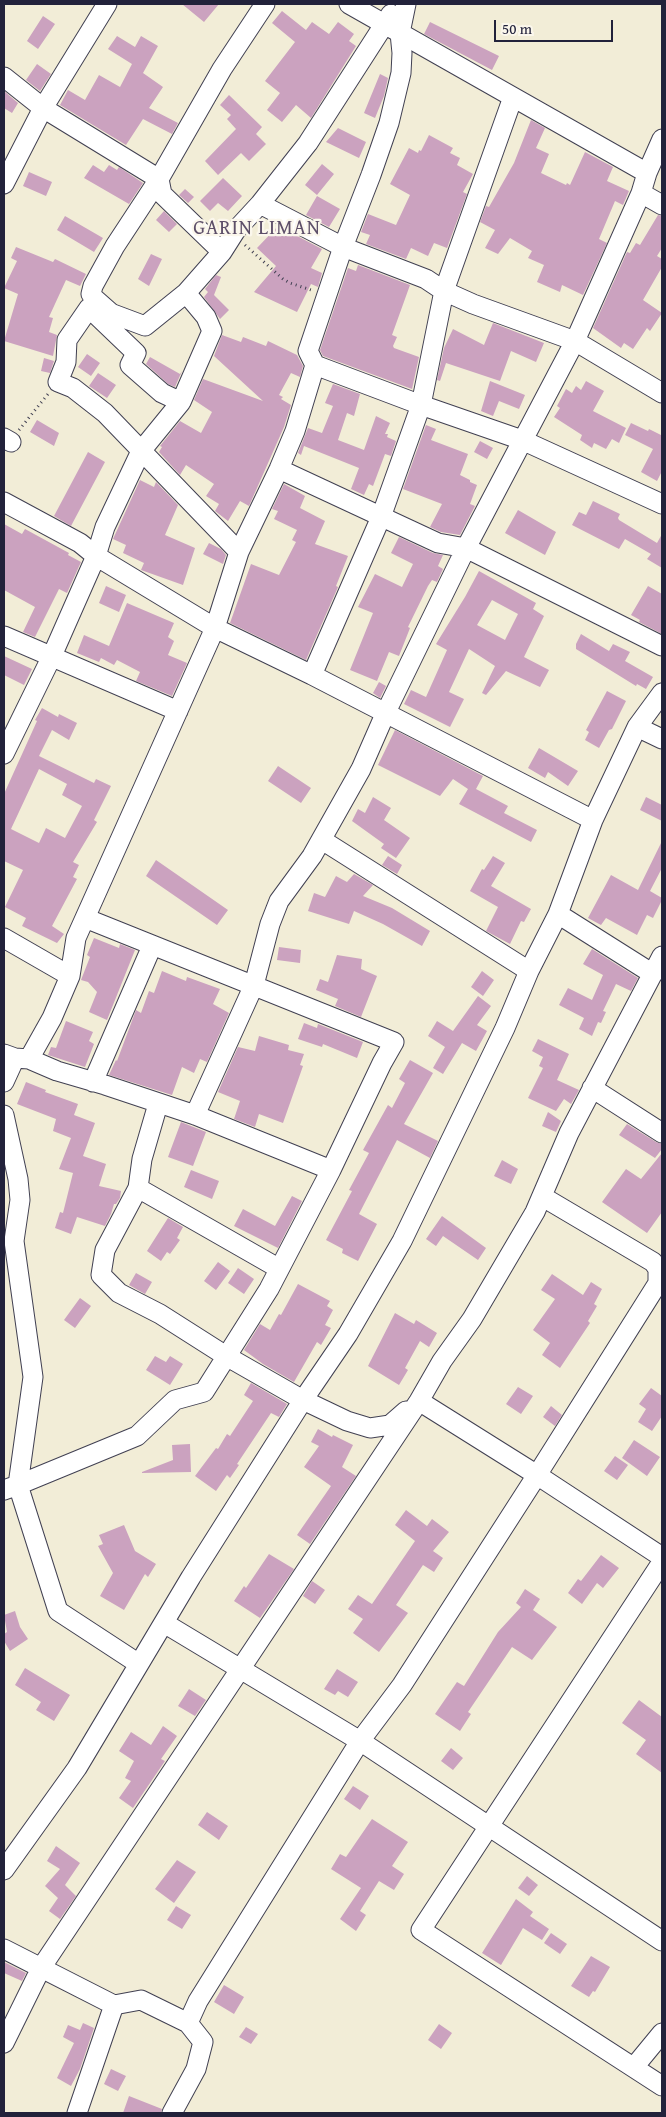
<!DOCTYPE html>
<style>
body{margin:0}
#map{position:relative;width:666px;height:2117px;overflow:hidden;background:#f2edd7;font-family:"Gentium Book Plus",serif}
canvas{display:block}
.frame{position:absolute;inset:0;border:5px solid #22223b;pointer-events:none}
.scale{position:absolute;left:494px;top:20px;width:119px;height:22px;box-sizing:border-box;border:2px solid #22223b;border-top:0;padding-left:6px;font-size:15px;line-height:18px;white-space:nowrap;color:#22223b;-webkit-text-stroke:4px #fbf7ec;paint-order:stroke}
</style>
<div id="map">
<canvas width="666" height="2117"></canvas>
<div class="frame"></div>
<div class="scale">50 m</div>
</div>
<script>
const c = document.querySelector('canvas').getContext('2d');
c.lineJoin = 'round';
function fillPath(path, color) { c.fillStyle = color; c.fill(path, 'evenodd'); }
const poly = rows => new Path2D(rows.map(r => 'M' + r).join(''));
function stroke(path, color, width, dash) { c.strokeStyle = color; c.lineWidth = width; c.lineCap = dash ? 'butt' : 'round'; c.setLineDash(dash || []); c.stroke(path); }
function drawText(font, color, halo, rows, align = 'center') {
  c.font = font + ' "Gentium Book Plus",serif'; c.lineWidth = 4.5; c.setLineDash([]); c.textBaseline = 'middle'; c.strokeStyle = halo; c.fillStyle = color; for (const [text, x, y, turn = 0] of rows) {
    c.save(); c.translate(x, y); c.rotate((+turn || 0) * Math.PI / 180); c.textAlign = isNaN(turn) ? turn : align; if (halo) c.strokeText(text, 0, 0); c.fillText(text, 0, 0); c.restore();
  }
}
const building = poly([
 [182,4,219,4,204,22],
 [282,11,306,30,312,22,329,34,338,22,354,34,349,41,356,46,311,118,296,105,282,122,267,110,280,93,265,81,295,42,272,23],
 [43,16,55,24,38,49,27,41],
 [430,22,499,56,492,70,424,34],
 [117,36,135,47,141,36,158,46,143,73,163,87,149,108,178,123,172,134,143,119,126,145,60,105,68,90,85,100,99,75,120,87,132,64,108,49],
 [37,64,51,74,40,91,26,80],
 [380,74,388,78,384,96,375,118,364,113],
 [4,91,18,103,12,113,4,108],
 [229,95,262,127,256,134,266,144,249,161,241,153,218,175,205,161,236,129,227,119,231,115,220,105],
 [531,120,545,128,536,148,549,154,541,173,566,185,567,183,570,185,585,152,613,167,607,181,629,191,623,205,615,201,599,239,607,243,583,295,562,285,560,292,537,282,544,265,528,258,532,251,510,238,498,254,485,248,495,230,480,222,486,206,489,207,514,163],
 [338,128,366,142,359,158,326,142],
 [429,135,453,148,450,153,460,158,457,165,473,174,463,192,467,194,447,248,434,243,428,256,411,248,406,259,366,244,370,235,361,232,368,214,396,225,410,195,390,184,409,148,418,153,419,150,421,151],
 [322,164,334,174,317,195,305,185],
 [93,165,104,172,109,165,117,170,119,167,143,183,129,204,84,178],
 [29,172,52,182,46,196,23,186],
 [223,178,242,196,228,211,218,203,210,211,200,201],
 [185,189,194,197,188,203,179,195],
 [317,196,340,209,329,227,306,215],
 [164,211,177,224,169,232,156,220],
 [658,215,662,216,662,248,657,256,662,259,662,267,643,300,662,313,650,331,647,328,633,349,624,343,621,348,593,328,627,252,630,253,636,243,640,245],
 [65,216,103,238,94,252,57,230],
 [278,226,322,249,311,268,322,273,318,287,311,284,297,312,254,292,276,266,257,248],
 [16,247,53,262,55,259,86,274,80,286,66,280,49,317,53,318,49,332,57,335,53,356,4,341,18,294,4,288,17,261,11,258],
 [151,254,162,259,149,286,138,279],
 [358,265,410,285,392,335,397,337,393,346,394,348,419,357,412,389,323,356,320,350,348,268,356,271],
 [216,275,221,277,214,295,229,310,220,319,204,297,208,292,205,289],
 [493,323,544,343,536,362,511,351,500,381,446,363,440,381,437,380,444,348,453,329,484,345],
 [222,335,241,342,243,337,266,346,268,341,297,355,303,366,300,377,291,373,279,395,283,397,281,399,291,405,284,427,249,506,240,501,228,521,215,511,219,504,206,496,214,484,186,465,180,475,159,452,162,447,160,446,180,421,201,433,212,412,194,400,203,379,263,401,214,356],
 [87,354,100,363,91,376,78,367],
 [150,357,180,374,182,371,175,387,168,384,146,364],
 [44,358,54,361,50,373,41,371],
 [98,373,116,385,107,398,89,386],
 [490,381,525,395,519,409,499,401,493,416,481,411],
 [586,381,604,391,593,411,626,428,619,443,612,439,606,449,594,443,592,448,580,440,582,435,554,417,560,408,557,406,566,389,572,393,576,386,581,390],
 [333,384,360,394,354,416,347,413,338,440,364,450,376,416,390,423,385,434,388,434,387,437,396,441,391,456,385,454,373,486,369,484,364,495,351,489,359,468,304,446,301,455,298,453,308,428,322,433,333,406,325,403],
 [37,420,59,433,54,446,30,432],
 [631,423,648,431,649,429,661,435,662,433,662,471,657,481,641,472,653,449,625,435],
 [426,425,436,429,431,440,468,454,460,475,470,480,470,482,477,485,470,504,475,506,460,535,441,532,430,527,442,504,403,489],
 [480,441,493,448,487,459,474,452],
 [88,452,105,462,71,526,54,516],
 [140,480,154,487,156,482,178,505,165,535,195,548,183,585,141,570,144,563,123,553,126,545,113,539],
 [284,484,305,496,300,508,325,521,315,544,348,556,336,586,338,587,306,660,230,623,251,564,279,575,296,542,292,540,297,530,274,519,278,511,272,509],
 [593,501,620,514,618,518,619,520,657,543,662,534,662,568,647,559,651,554,625,539,619,549,572,525,579,512,586,515],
 [518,510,556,532,545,555,505,533],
 [4,524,22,534,25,529,69,553,68,555,81,562,67,593,59,589,35,637,23,632,35,607,4,590],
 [399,537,433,553,443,555,438,566,443,569,437,582,432,580,428,586,408,627,410,628,399,656,389,652,377,681,350,670,373,613,358,607,375,574,402,587,413,564,391,553],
 [209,543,221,549,226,555,223,564,203,554],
 [479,571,536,603,533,609,544,616,524,657,549,670,540,687,506,671,486,695,482,693,495,666,469,649,449,692,464,699,450,727,404,704,411,690,426,697,447,650,436,644,465,597],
 [492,600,518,614,505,640,477,625],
 [106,586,126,595,119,612,99,603],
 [648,586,662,594,662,634,639,622,640,620,631,615],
 [127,603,174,623,168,637,174,641,168,655,187,663,172,696,136,681,140,672,117,660,114,665,101,658,99,662,77,653,84,635,109,646],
 [581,634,609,651,613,644,630,652,625,661,653,677,646,689,637,684,636,686,576,649,576,644],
 [4,656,32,669,24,685,4,675],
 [379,682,386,686,380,698,373,693],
 [607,691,626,701,612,729,609,730,599,748,585,740,589,732,586,730],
 [42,708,58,717,59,714,77,723,69,740,52,730,39,756,94,783,96,779,111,786,94,820,97,822,73,862,79,865,73,877,77,879,52,926,64,934,57,943,22,926,26,918,5,907,23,870,4,861,4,794,37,721,35,720],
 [39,769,67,784,62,795,82,806,65,838,46,828,39,843,11,829],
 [395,730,483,776,476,789,508,806,504,813,537,830,531,842,459,804,468,789,453,779,440,796,378,765],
 [539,748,578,771,568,786,548,772,545,778,528,768],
 [278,766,311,788,301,803,268,781],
 [373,797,391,808,384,820,410,838,396,858,381,848,384,844,352,821,358,809,365,813],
 [646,797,662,805,662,821,640,810],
 [662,841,662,868,650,891,662,898,662,900,653,918,647,915,637,935,606,918,601,925,588,918,611,875,638,890],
 [388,856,402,865,397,874,382,865],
 [493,856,505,863,491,886,531,909,524,922,521,921,510,944,486,931,498,907,470,891,482,869,484,870],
 [156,860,228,910,217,925,146,876],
 [354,874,373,885,363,896,392,908,430,931,422,946,383,924,354,911,349,924,308,911,314,893,325,897,336,876,347,882],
 [94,938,119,948,120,944,135,950,107,1020,89,1012,97,992,88,982,81,980,90,957,87,955],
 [279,947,301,950,300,963,277,960],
 [592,949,638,978,631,991,616,984,603,1011,606,1012,601,1023,598,1022,592,1036,579,1029,584,1018,559,1005,568,988,592,1000,603,975,583,964],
 [337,955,362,959,361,969,377,976,361,1017,335,1006,338,999,316,990,320,979,328,982],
 [162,971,186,981,187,977,220,989,213,1004,229,1013,207,1062,200,1059,194,1073,182,1067,172,1095,109,1075,116,1060,117,1061,136,1010,141,1013,149,991,154,993],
 [482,971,494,980,483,996,471,987],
 [478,996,491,1006,477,1025,487,1031,476,1051,462,1043,443,1074,433,1068,445,1047,428,1036,437,1021,453,1031],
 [66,1021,93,1032,89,1041,94,1044,85,1067,48,1055,51,1047,56,1048],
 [304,1023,317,1028,318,1024,363,1042,357,1058,323,1044,322,1047,298,1039],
 [259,1036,289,1045,288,1050,304,1054,300,1065,303,1066,283,1123,259,1114,255,1127,234,1119,240,1101,218,1092,238,1047,255,1051],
 [538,1039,569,1054,557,1080,579,1090,571,1104,564,1099,556,1111,528,1098,543,1068,539,1066,543,1057,532,1051],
 [410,1060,433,1073,404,1124,438,1141,430,1158,397,1140,359,1214,377,1224,358,1261,342,1253,343,1249,326,1240,352,1191,349,1190,369,1153,363,1150,388,1105,392,1108,405,1083,399,1079],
 [26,1082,46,1090,45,1092,78,1104,74,1115,95,1123,83,1156,106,1164,99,1186,121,1191,120,1198,116,1204,114,1204,111,1214,105,1226,77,1217,71,1234,55,1228,60,1212,63,1213,73,1173,59,1169,71,1138,53,1131,56,1119,17,1104],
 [548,1112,561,1121,556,1132,542,1126],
 [181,1122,206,1132,193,1166,168,1157],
 [627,1124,656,1142,662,1144,662,1149,655,1158,619,1135],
 [662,1153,662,1212,647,1233,602,1202,626,1169,641,1179],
 [502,1160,518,1169,511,1184,494,1176],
 [191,1170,219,1181,212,1199,184,1187],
 [292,1196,302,1201,278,1248,234,1226,243,1209,275,1226],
 [442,1216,486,1248,478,1260,443,1236,436,1246,426,1239],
 [168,1218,183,1227,177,1238,180,1240,170,1254,167,1252,161,1261,147,1251],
 [218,1262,230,1271,216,1290,204,1281],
 [238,1268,254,1279,244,1294,228,1283],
 [136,1273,152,1282,145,1294,129,1285],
 [552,1274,583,1295,591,1282,602,1289,594,1304,597,1306,588,1321,590,1323,560,1368,542,1355,550,1343,533,1330,555,1299,541,1290],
 [298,1284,330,1301,327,1306,333,1310,325,1325,331,1328,321,1345,317,1342,294,1382,263,1364,244,1350,260,1324,270,1330,279,1314,281,1315],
 [80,1298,91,1306,75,1328,64,1320],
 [395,1313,414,1324,416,1320,437,1333,429,1347,420,1341,405,1368,408,1370,399,1385,368,1366],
 [155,1356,166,1362,170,1356,183,1364,170,1385,146,1370],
 [251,1383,287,1404,279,1417,271,1413,237,1464,239,1465,230,1478,227,1475,216,1491,195,1476,216,1448,218,1449,227,1434,230,1436,253,1401,244,1395],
 [518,1387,533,1396,521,1414,506,1404],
 [651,1388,662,1396,662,1416,652,1431,638,1422,646,1409,639,1404],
 [551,1406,562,1415,555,1426,543,1417],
 [318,1429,332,1437,333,1435,353,1445,342,1467,356,1476,310,1544,297,1535,331,1486,304,1467,319,1446,311,1442],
 [634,1440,660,1457,647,1476,622,1458],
 [190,1444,191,1472,142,1473,142,1472,173,1460,172,1445],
 [615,1456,628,1465,617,1480,604,1471],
 [406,1510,427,1526,432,1519,449,1532,433,1551,443,1558,434,1572,423,1565,396,1605,408,1613,379,1652,353,1633,363,1619,348,1609,358,1595,372,1604,415,1541,395,1525],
 [124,1525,135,1551,156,1564,148,1577,145,1574,124,1610,100,1596,113,1573,98,1546,103,1544,99,1535],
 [269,1554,294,1569,260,1618,234,1601,244,1586,246,1588],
 [601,1555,619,1568,603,1588,597,1583,582,1604,568,1593,578,1579,581,1581],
 [312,1581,325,1590,315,1604,303,1596],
 [525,1589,540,1599,533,1610,557,1627,532,1660,512,1647,468,1712,471,1714,460,1731,435,1714,457,1682,464,1686,498,1632,521,1607,516,1603],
 [15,1611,20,1627,28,1639,10,1651,4,1641,4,1634,7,1632,4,1615],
 [25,1668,70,1695,54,1721,36,1710,41,1702,15,1685],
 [337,1669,358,1682,348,1697,338,1691,335,1695,324,1689],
 [189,1689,206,1700,195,1716,178,1706],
 [639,1700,662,1717,662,1773,636,1754,646,1740,622,1723],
 [163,1726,177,1736,161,1759,165,1761,133,1808,119,1798,131,1781,125,1778,134,1761,119,1751,131,1732,151,1745],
 [451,1748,463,1758,453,1770,441,1761],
 [353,1786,369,1796,360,1810,344,1799],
 [207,1812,228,1826,219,1840,198,1825],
 [372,1819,408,1842,392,1866,404,1874,394,1890,379,1881,360,1911,366,1915,356,1931,340,1919,361,1888,331,1869,340,1854,346,1857],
 [56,1846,80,1863,65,1885,76,1896,60,1919,49,1911,58,1898,45,1886,60,1869,47,1861],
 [177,1860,196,1872,174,1903,155,1889],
 [527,1876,538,1885,529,1896,518,1888],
 [516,1899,533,1912,530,1916,549,1929,542,1940,523,1928,501,1965,482,1953],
 [176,1906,191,1915,182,1929,167,1920],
 [551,1933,567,1944,560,1954,544,1943],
 [591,1956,610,1967,595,1992,593,1991,589,1997,571,1986],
 [4,1962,26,1973,22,1981,4,1973],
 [224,1985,244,1997,234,2014,214,2002],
 [83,2023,94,2028,80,2069,71,2086,57,2078,74,2043,63,2037,68,2025,80,2030],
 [439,2024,452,2033,441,2049,428,2040],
 [246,2027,258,2034,251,2044,239,2037],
 [111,2069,126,2076,118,2091,104,2084],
 [129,2096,162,2109,161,2113,123,2113]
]);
const path = poly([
 [245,245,283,279,290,283,311,290],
 [19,430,48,394]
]);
const street = poly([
 [349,4,647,173],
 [4,77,43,108,159,179,162,194,222,252],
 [4,184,43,108,107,4],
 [641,193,662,205],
 [260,204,308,143,391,14],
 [89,308,113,314,145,326,186,293,222,252,236,230,260,204,343,247,426,279,444,291,473,304,575,341,662,393],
 [89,308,67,340,66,362,58,382,73,388,105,413,239,552],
 [111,313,94,298,91,294,93,286,115,246,159,179,222,69,265,4],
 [315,365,421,405,522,440,662,504],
 [181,402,212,331,206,317,186,293],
 [4,438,11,442],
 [279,469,438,543,466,548,662,646],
 [4,502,80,543,96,556,215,628,312,675,593,820],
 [4,636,178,711],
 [312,675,381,517,421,405,444,291,513,97],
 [637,727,662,739],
 [4,754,51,658,96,556,105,527,141,451,181,402,162,393,130,365,136,353,89,308],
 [322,840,529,971],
 [558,914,653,974],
 [85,918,394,1042,382,1063,331,1170,269,1289,204,1392,175,1400,137,1436,18,1485,58,1611,139,1664],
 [4,938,70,976],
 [4,1054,15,1058,4,1082],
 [15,1058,29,1059,52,1018,70,976,76,938,215,628,239,552,279,469,295,431,315,365,308,351,343,247,371,175,389,123,401,73,402,53,400,33,406,4],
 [29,1059,57,1071,105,1085,195,1115,331,1170],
 [93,1082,152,946],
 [592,1088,662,1133],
 [158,1104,142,1159,138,1188,105,1250,101,1275,119,1293,160,1314,226,1356,303,1400,347,1421,370,1428,390,1425,406,1411],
 [4,1115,18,1179,20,1200,14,1241,33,1377,18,1485,4,1490],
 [195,1115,254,985,270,924,279,901,312,856,361,769,386,712,466,548,575,341,641,193,647,173,662,139],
 [138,1188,278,1268],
 [543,1197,653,1262,658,1269,658,1283,537,1475,662,1557],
 [662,1562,421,1930,662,2086],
 [164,1623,360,1741,662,1941],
 [4,1870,77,1768,191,1577,303,1400,348,1334,402,1241,505,1028,529,971,558,914,593,820,637,727,662,693],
 [4,1949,114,2005,141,2000,188,2023],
 [4,2043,41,1968,419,1401,442,1361,472,1319,535,1212,569,1133,662,956],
 [634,2067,662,2033],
 [77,2113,114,2005],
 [172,2113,196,2069,203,2042,188,2023,198,2001,360,1741,402,1685,537,1475,419,1401]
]);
const quarterNames = [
 ["GARIN LIMAN",257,229]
];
fillPath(building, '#cba2bf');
stroke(street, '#414052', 21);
stroke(path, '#414052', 3, [1, 4]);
stroke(street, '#fff', 19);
c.letterSpacing = '1px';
drawText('20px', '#5d4f69', '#fbf7ec', quarterNames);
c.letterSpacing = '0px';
</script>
